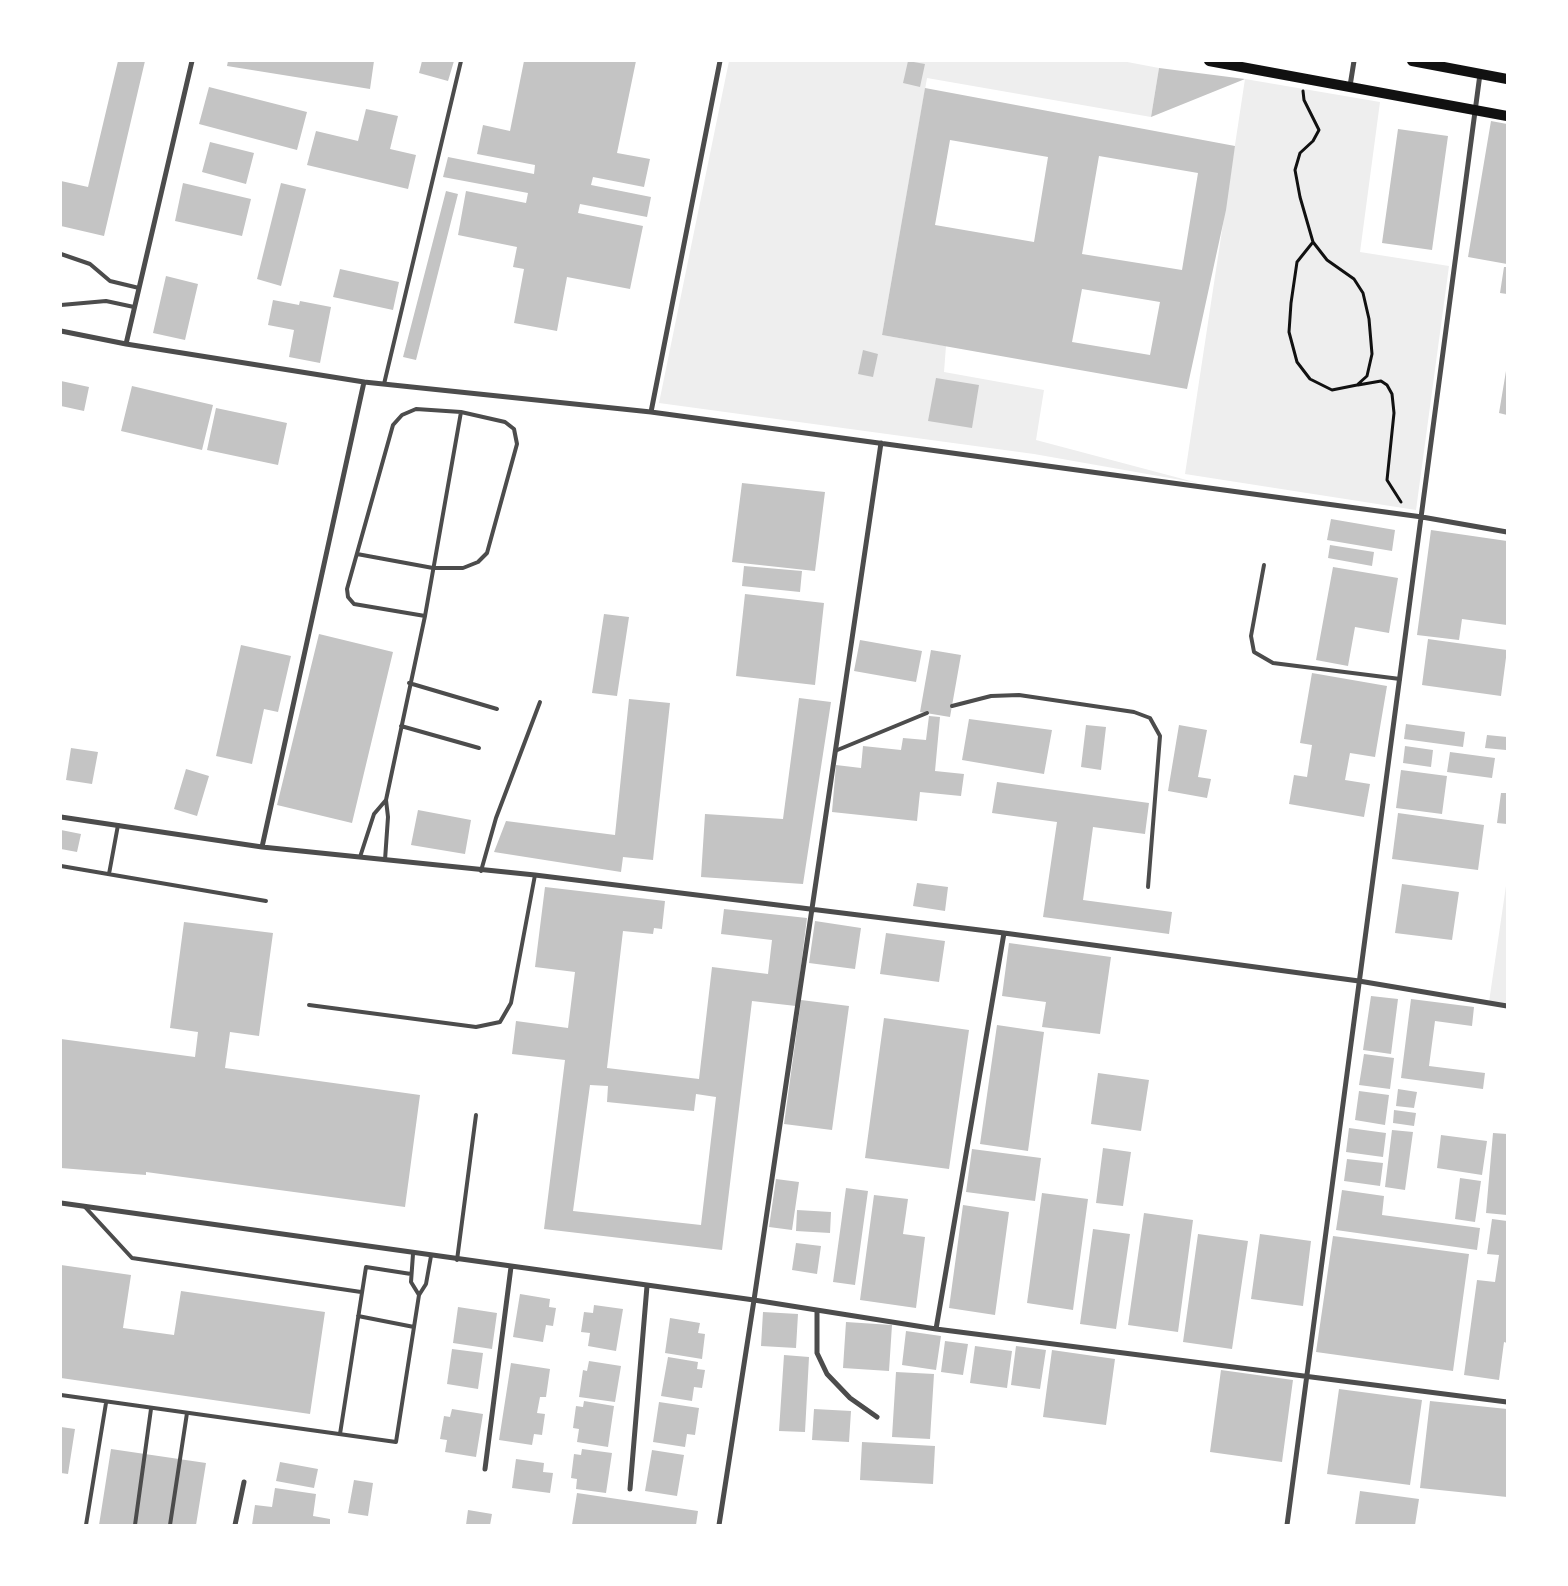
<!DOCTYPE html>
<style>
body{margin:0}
#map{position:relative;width:1568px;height:1586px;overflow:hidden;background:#fff;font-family:Cabin,sans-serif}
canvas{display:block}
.frame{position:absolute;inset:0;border:62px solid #fff;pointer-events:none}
</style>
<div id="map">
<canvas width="1568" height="1586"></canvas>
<div class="frame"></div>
</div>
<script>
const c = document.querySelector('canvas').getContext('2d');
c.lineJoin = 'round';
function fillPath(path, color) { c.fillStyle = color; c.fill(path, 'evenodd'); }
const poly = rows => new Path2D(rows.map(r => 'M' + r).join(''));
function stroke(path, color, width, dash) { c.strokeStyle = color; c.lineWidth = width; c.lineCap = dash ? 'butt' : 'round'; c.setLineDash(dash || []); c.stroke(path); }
const green = poly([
 [729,61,1122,61,1159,68,1151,117,927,78,882,335,946,346,944,372,1044,390,1036,440,1198,483,1034,454,659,403],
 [1245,79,1380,102,1360,252,1449,266,1416,510,1185,474],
 [1507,879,1507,1004,1489,1002]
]);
const building = poly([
 [118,61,145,61,104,236,61,226,61,181,88,187],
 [228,61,374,61,370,89,227,66],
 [422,61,454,61,448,81,419,73],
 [524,61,636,61,617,153,650,159,644,187,593,177,591,185,651,197,647,217,580,204,578,213,643,226,630,289,567,277,557,331,514,323,524,269,513,267,517,247,458,235,466,191,526,203,528,193,443,177,448,157,534,174,535,165,477,154,483,125,510,131],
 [908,61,925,64,920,87,903,83],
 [1159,68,1245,79,1151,117],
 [209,87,307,112,297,150,199,124],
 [925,88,1235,146,1226,210,1187,389,882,335],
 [950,140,1048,157,1034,242,935,225],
 [1099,156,1198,173,1182,270,1082,254],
 [1082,289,1160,302,1150,355,1072,342],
 [366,109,398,116,390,149,416,155,408,189,307,165,316,131,358,141],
 [1491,121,1507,124,1507,264,1468,257],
 [1398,129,1448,136,1432,250,1382,243],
 [210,142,254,153,246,184,202,172],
 [183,183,251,199,242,236,175,221],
 [281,183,306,189,281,286,257,279],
 [446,191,458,194,416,360,403,357],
 [1504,267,1507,267,1507,294,1500,293],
 [340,269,399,282,393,310,333,297],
 [166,276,198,284,185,340,153,333],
 [273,300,299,305,300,301,331,307,320,363,289,357,294,330,268,325],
 [863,350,878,354,873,377,858,374],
 [1506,371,1507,372,1507,415,1499,413],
 [936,378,979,385,972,428,928,421],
 [61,381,89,387,84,411,61,406],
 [132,386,213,405,202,450,121,431],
 [216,408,287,423,278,465,207,450],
 [742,483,825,492,815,571,732,562],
 [1331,519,1395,530,1392,551,1327,540],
 [1431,530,1507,541,1507,625,1462,619,1459,640,1417,635],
 [1330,545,1374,552,1372,566,1328,558],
 [744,566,802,571,800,592,742,586],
 [1333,567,1398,578,1389,633,1355,627,1348,666,1316,660],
 [745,594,824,603,815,685,736,676],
 [604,614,629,617,617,696,592,693],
 [319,634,393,652,352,823,277,805],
 [1428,639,1507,650,1501,696,1422,685],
 [860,640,922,651,916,682,854,671],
 [241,645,291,656,278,712,264,709,252,764,216,756],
 [931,650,961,655,950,717,920,712],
 [1312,673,1387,686,1375,757,1350,753,1345,780,1370,784,1364,817,1289,804,1294,775,1307,777,1312,745,1300,743],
 [799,698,831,702,803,884,701,877,705,814,783,819],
 [629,699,670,703,653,860,623,857,621,872,494,852,506,821,615,835],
 [929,716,940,717,935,771,964,774,961,796,920,792,917,821,832,812,836,765,861,768,863,746,901,750,903,738,926,740],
 [969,719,1052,730,1044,774,962,760],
 [1406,724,1465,732,1463,747,1404,739],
 [1086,725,1106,727,1101,770,1081,767],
 [1179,725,1207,730,1198,777,1211,779,1207,798,1168,791],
 [1487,735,1507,737,1506,750,1485,748],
 [1405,746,1433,750,1431,767,1403,763],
 [71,748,98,752,92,784,66,780],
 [1450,752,1495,758,1492,778,1447,772],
 [186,769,209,776,197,816,174,809],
 [1401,770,1447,776,1442,814,1396,808],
 [997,782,1149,803,1145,834,1093,827,1083,900,1172,912,1169,934,1043,917,1057,822,992,813],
 [1501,793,1507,793,1507,824,1497,823],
 [418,810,471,820,465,854,411,845],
 [1398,813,1484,825,1478,870,1392,859],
 [61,830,81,834,77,852,61,849],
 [917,883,948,887,945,911,913,906],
 [1402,884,1459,892,1452,940,1395,933],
 [545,887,665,901,662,929,654,928,653,934,623,931,607,1068,699,1079,712,967,768,974,772,940,721,934,724,909,807,918,796,1006,752,1001,722,1250,544,1229,565,1060,512,1054,516,1021,568,1028,575,972,535,967],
 [590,1085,608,1086,607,1102,694,1111,696,1094,716,1097,701,1225,573,1211],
 [815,921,861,928,855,969,809,963],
 [184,922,273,933,259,1036,230,1032,225,1068,420,1095,405,1207,146,1172,146,1175,61,1168,61,1039,195,1057,198,1032,170,1028],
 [886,933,945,941,939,982,880,974],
 [1009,943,1111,957,1100,1034,1042,1027,1046,1002,1002,996],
 [1371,996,1398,999,1391,1054,1363,1050],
 [1411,999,1474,1007,1472,1026,1435,1021,1429,1066,1485,1073,1483,1089,1401,1078],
 [801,1000,849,1006,832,1130,784,1124],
 [884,1018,969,1030,949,1169,865,1158],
 [997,1025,1044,1032,1028,1151,980,1144],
 [1364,1054,1394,1058,1390,1089,1359,1085],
 [1098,1073,1149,1080,1141,1131,1091,1124],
 [1398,1089,1417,1092,1414,1108,1396,1106],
 [1359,1091,1389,1095,1385,1125,1355,1120],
 [1394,1110,1416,1113,1414,1126,1393,1123],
 [1349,1128,1386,1133,1383,1157,1346,1152],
 [1392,1130,1413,1132,1405,1190,1385,1187],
 [1493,1133,1507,1134,1507,1215,1486,1213],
 [1441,1135,1487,1141,1482,1175,1437,1168],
 [1103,1148,1131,1152,1123,1206,1096,1203],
 [972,1149,1041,1158,1035,1201,966,1192],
 [1347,1159,1383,1163,1380,1186,1344,1181],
 [1460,1178,1481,1181,1475,1222,1455,1219],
 [776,1179,799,1182,792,1230,769,1227],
 [846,1188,868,1191,855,1285,833,1282],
 [1342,1190,1384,1196,1382,1215,1480,1228,1477,1250,1336,1230],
 [1042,1193,1088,1199,1073,1310,1027,1303],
 [874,1195,908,1199,903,1234,925,1237,916,1308,860,1300],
 [963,1205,1009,1212,995,1315,949,1308],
 [797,1210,831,1212,830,1233,796,1231],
 [1144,1213,1193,1220,1178,1332,1128,1325],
 [1492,1219,1507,1221,1507,1343,1504,1342,1499,1380,1464,1375,1477,1280,1495,1282,1499,1255,1487,1254],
 [1093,1229,1130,1234,1116,1329,1080,1324],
 [1198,1234,1248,1241,1232,1349,1183,1342],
 [1260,1234,1311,1241,1303,1306,1251,1299],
 [1333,1236,1469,1254,1453,1371,1316,1352],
 [796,1243,821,1246,817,1274,792,1270],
 [61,1265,131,1275,123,1328,174,1335,181,1291,325,1312,310,1414,61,1378],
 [520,1294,550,1299,549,1307,556,1308,553,1326,546,1325,543,1342,513,1337],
 [594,1305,623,1309,616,1351,588,1346,590,1333,581,1332,584,1312,593,1313],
 [458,1307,497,1313,492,1349,453,1343],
 [763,1312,798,1314,796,1348,761,1346],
 [670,1318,700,1323,698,1333,705,1334,702,1359,665,1353],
 [846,1322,892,1325,889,1371,843,1368],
 [906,1331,941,1336,936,1370,902,1365],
 [945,1341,968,1344,963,1375,941,1372],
 [975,1346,1012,1351,1007,1388,970,1383],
 [1016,1346,1046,1350,1040,1389,1011,1385],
 [452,1349,483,1353,478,1389,447,1384],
 [1052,1350,1115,1359,1106,1425,1043,1417],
 [784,1355,809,1357,805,1432,779,1431],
 [668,1357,698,1362,697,1369,705,1370,702,1388,694,1387,692,1401,661,1396],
 [589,1361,621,1366,615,1402,579,1397,583,1370,587,1371],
 [511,1363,550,1369,546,1397,540,1397,537,1413,545,1414,542,1435,534,1434,532,1445,499,1440],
 [1221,1370,1293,1380,1282,1462,1210,1452],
 [896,1372,934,1374,930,1439,892,1437],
 [1339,1389,1422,1400,1410,1485,1327,1474],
 [584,1401,614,1406,608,1447,577,1442,579,1429,573,1428,576,1406,583,1407],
 [1430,1401,1507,1409,1507,1497,1420,1488],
 [659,1402,699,1408,695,1435,687,1434,685,1447,653,1442],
 [452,1409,483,1414,476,1457,445,1452,447,1440,440,1439,444,1416,450,1417],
 [814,1409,851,1411,849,1442,812,1440],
 [61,1427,75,1429,68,1474,61,1473],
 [862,1442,935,1446,933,1484,860,1480],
 [111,1449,206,1463,196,1525,99,1525],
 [582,1449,612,1453,606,1493,576,1489,577,1479,571,1478,574,1454,581,1455],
 [652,1450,684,1455,677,1496,645,1491],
 [516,1459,544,1463,543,1472,553,1473,550,1493,512,1488],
 [280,1462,318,1469,314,1488,276,1481],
 [354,1480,373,1483,368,1516,348,1513],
 [275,1488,316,1494,313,1516,330,1519,330,1525,252,1525,255,1505,272,1507],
 [1360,1491,1419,1499,1415,1525,1355,1525],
 [577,1493,698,1511,696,1525,572,1525],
 [468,1510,492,1514,490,1525,466,1525]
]);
const path = poly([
 [1303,91,1304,100,1319,130,1313,141,1300,153,1295,170,1300,197,1313,242,1327,260,1354,279,1363,293,1369,319,1372,354,1367,376,1357,385,1332,390,1310,379,1297,362,1289,332,1291,303,1297,262,1313,242],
 [1358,385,1381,381,1387,385,1392,394,1394,413,1387,480,1401,502]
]);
const service = poly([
 [61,254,90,264,110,281,139,288],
 [61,305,106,301,134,307],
 [384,384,461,61],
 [357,554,433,568,463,568,478,562,487,553,517,444,514,429,505,422,461,412,416,409,402,415,393,425,347,589,348,597,354,604,425,616],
 [1264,565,1251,636,1254,652,1273,663,1400,679],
 [409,683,497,709],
 [952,706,991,696,1019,695,1134,712,1150,718,1160,736,1148,887],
 [401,726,479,748],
 [835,751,927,713],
 [360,857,374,814,386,800],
 [385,860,388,817,386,800,425,616,461,412],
 [61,866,266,901],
 [481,871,496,818,540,702],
 [109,874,118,825],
 [309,1005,476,1027,500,1022,511,1003,535,875],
 [85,1207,132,1258,361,1292],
 [413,1254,411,1282,419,1295],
 [457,1260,476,1115],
 [358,1316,414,1327],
 [61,1395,396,1442,419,1295,426,1284,431,1256],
 [340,1434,366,1267,411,1274],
 [86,1525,106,1403],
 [135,1525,151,1409],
 [170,1525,187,1413]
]);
const minor = poly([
 [1350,86,1354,61],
 [61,331,126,344,364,382,651,412,1422,517,1507,532],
 [126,344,192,61],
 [651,412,720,61],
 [61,817,262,847,535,875,1004,933,1359,981,1507,1006],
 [262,847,364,382],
 [61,1203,754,1300,936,1329,1507,1402],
 [817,1311,817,1353,827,1374,850,1398,877,1417],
 [936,1329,1004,933],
 [485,1469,511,1267],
 [630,1489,647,1286],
 [235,1525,244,1482],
 [719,1525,754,1300,881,443],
 [1287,1525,1480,74]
]);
const secondary = poly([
 [1209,61,1507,116],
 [1412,61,1507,79]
]);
fillPath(green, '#eee');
fillPath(building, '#c4c4c4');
stroke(path, '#111', 3);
stroke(service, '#4c4c4c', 4);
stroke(minor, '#4c4c4c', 5);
stroke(secondary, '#111', 10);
</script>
